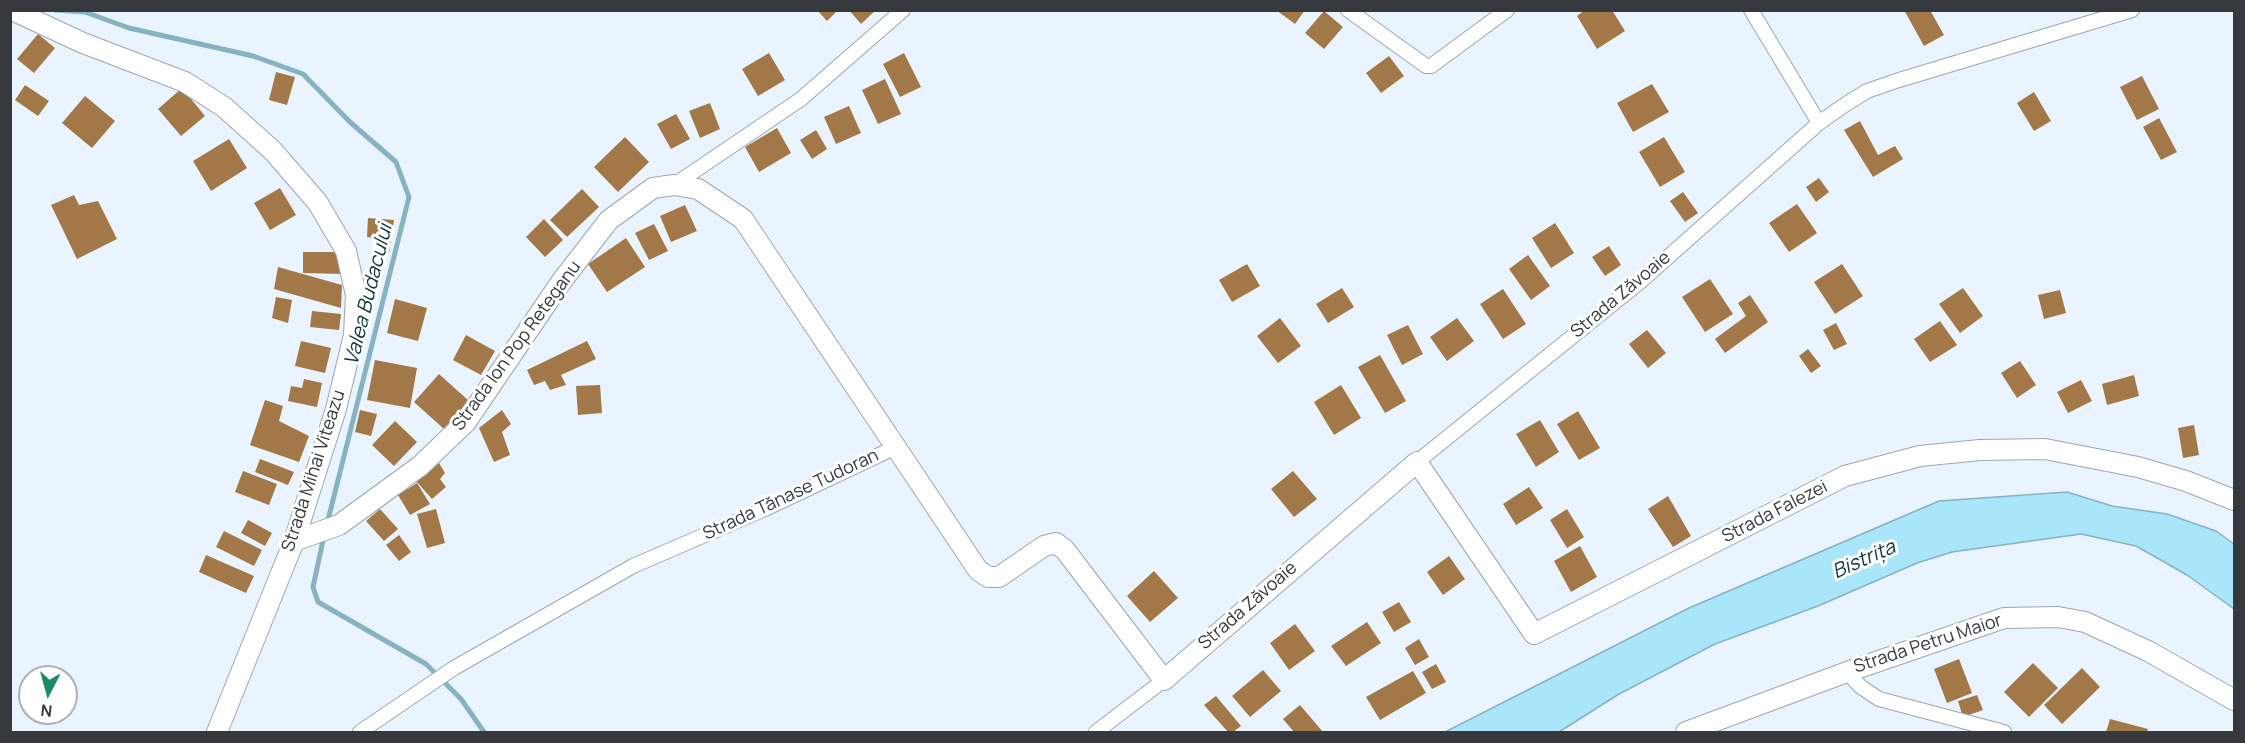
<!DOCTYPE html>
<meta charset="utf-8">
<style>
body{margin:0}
#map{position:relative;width:2245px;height:743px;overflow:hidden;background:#eaf4fe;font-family:Manrope,sans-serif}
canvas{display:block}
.frame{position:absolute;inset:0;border:12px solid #35393d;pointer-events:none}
.north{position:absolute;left:18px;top:665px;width:60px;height:60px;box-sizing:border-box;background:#fff;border:2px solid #aeb0b1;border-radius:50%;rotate:186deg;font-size:16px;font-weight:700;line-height:24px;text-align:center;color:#35393d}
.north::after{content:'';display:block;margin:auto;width:21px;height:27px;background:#1f8966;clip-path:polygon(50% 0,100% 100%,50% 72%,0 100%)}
</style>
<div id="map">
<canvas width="2245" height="743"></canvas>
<div class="frame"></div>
<div class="north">N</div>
</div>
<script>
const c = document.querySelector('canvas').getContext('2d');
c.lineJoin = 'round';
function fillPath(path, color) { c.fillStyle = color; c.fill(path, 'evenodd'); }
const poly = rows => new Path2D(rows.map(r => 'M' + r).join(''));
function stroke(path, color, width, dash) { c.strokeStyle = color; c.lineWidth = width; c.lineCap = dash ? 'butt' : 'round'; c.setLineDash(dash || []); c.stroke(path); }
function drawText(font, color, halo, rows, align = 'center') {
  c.font = font + ' Manrope,sans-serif'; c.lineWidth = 6; c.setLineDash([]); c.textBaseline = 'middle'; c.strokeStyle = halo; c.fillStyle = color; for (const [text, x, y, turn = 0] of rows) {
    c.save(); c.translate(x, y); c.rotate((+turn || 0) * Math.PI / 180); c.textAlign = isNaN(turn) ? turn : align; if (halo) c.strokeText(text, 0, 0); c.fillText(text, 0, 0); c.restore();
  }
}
const water = poly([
 [2067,492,2112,506,2167,514,2216,531,2234,544,2234,609,2187,575,2136,546,2081,534,1952,552,1917,563,1818,606,1715,644,1619,694,1559,732,1445,732,1689,608,1939,501,2067,492]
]);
const stream = poly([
 [55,10,85,12,129,28,253,56,303,74,350,122,396,162,409,197,327,524],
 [324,536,313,587,318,602,426,664,461,699,484,732]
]);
const building = poly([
 [817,10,838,10,827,21],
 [849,10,876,10,861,24],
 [1276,10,1305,10,1295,24],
 [1585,10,1612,10,1625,31,1597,49,1577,16],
 [1904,10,1930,10,1944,35,1924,46],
 [1324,11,1343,27,1324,49,1305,33],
 [38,34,55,48,34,73,17,59],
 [769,53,785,80,758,96,742,69],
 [904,53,921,87,900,97,883,64],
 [1389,56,1404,76,1381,93,1366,73],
 [276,72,295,77,287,105,269,100],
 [2142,76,2159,109,2137,120,2120,87],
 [885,79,901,114,878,124,862,90],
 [1652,84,1669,112,1633,132,1617,103],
 [25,85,49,101,38,116,15,100],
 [182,88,205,116,181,136,158,109],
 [2034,92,2051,121,2034,131,2017,103],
 [85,96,115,121,92,148,62,123],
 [710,103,720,129,700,138,689,111],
 [849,106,861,133,836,144,824,117],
 [676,114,690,139,671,149,657,124],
 [2159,118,2177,152,2161,160,2143,127],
 [1860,121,1878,155,1895,146,1903,159,1873,177,1844,130],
 [777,128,791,153,759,172,745,147],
 [816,130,827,149,812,159,800,140],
 [625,137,649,162,618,192,594,167],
 [1664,137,1685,172,1660,187,1639,152],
 [229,139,247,168,211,191,193,161],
 [1819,178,1829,192,1816,202,1806,187],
 [280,188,296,215,270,230,254,203],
 [582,189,599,207,567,237,550,220],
 [1683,192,1698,213,1685,222,1670,201],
 [74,195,79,205,98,201,117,239,77,259,51,205],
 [1797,204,1817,233,1789,252,1769,223],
 [685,205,697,231,671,242,660,216],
 [368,218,394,220,389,253,376,250,376,238,367,237],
 [544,219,563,240,545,257,526,237],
 [1555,223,1574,253,1551,268,1532,238],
 [654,224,668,251,649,260,635,233],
 [626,238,645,267,607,292,588,264],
 [1609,246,1621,265,1605,276,1592,257],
 [303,252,343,252,343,274,303,273],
 [1528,255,1550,286,1531,300,1509,269],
 [1247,264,1260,286,1232,302,1219,280],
 [1842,264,1863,296,1835,314,1814,282],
 [278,267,342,285,341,308,274,289],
 [1710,279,1733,314,1705,332,1682,297],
 [1342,288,1354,307,1328,323,1316,304],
 [1963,288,1983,316,1960,333,1939,304],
 [1503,289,1526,324,1503,339,1480,304],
 [2060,290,2066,313,2044,319,2038,295],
 [1750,295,1768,322,1725,353,1715,339,1746,316,1738,303],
 [276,297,292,300,288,323,272,318],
 [395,299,427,308,418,341,387,333],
 [312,311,341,314,339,330,310,327],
 [1280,318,1301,346,1278,363,1257,336],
 [1457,318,1474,341,1447,361,1430,337],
 [1940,321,1957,345,1930,362,1914,339],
 [1836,323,1847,344,1834,350,1823,330],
 [1408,325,1423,354,1402,365,1387,335],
 [1647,330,1666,353,1648,368,1629,344],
 [466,335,495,351,481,375,453,360],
 [301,341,331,348,325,373,295,366],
 [587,341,596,359,561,375,566,385,550,390,545,381,534,385,527,370],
 [1808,349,1821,366,1811,373,1799,356],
 [1380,355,1406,401,1385,413,1358,367],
 [375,360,417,368,410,408,367,400],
 [2020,361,2036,385,2017,398,2001,373],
 [439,374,469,401,444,429,414,402],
 [2134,375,2139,396,2107,405,2102,384],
 [304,379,322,383,317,407,288,401,291,386,302,388],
 [2081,380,2092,401,2068,413,2057,392],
 [600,385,602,413,578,415,576,386],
 [1341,385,1361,418,1334,435,1314,402],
 [265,400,283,406,279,421,309,436,299,462,250,445],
 [360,410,377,414,371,436,355,432],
 [502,410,511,424,502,432,510,455,494,462,479,428],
 [1578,411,1600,448,1579,460,1557,424],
 [1540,420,1559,452,1536,467,1516,434],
 [395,421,417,442,394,466,372,445],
 [2194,425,2199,455,2183,458,2178,428],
 [260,459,294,472,288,485,255,472],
 [439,463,445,473,440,479,446,487,432,499,416,481],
 [243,471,277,484,269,505,235,492],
 [1293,471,1317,499,1294,517,1271,489],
 [417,483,430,504,410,515,398,495],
 [1529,487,1543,508,1516,525,1503,504],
 [1668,496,1691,536,1673,547,1648,509],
 [380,509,398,529,384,541,366,521],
 [436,509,445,543,427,548,417,514],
 [1567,509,1584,537,1567,548,1550,520],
 [248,520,272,533,265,546,241,533],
 [224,531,262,550,254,566,216,547],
 [399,535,411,552,399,561,386,545],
 [1580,546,1597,577,1571,592,1554,561],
 [206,555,254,576,246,593,199,572],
 [1449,556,1465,579,1443,595,1427,572],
 [1154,571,1178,598,1150,622,1127,596],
 [1399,602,1411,622,1394,632,1382,612],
 [1367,622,1381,643,1346,666,1331,646],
 [1295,624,1315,651,1289,670,1270,643],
 [1419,639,1429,657,1415,665,1405,648],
 [1959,659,1972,693,1947,703,1934,669],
 [2033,663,2058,688,2029,717,2004,692],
 [1436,664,1446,682,1432,689,1422,672],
 [2082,668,2100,687,2062,724,2044,705],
 [1263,670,1281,691,1250,717,1232,696],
 [1413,671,1426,693,1380,720,1366,697],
 [1977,695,1983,710,1963,717,1958,701],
 [1216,696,1241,726,1233,732,1228,732,1204,705],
 [1300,705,1323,732,1294,732,1283,719],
 [2110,719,2148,729,2147,732,2106,732]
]);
const street = poly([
 [1348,10,1426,66,1431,66,1507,10],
 [1751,10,1819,123],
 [674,185,801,99,903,10],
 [1417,462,1641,281,1819,123,1843,106,1867,91,1899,80,2132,10],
 [1847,672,1861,687,1879,699,2004,732],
 [360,732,454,668,633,566,765,509,896,447],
 [1096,732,1164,680]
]);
const secondary = poly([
 [12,10,83,43,185,82,224,107,273,151,318,203,346,251,356,295,354,335,336,409,294,541,217,732],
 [294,541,339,525,420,466,466,422,561,282,609,220,653,188,674,185,698,189,743,219,978,570,988,577,999,577,1044,546,1056,543,1065,550,1164,680,1417,462,1534,634,1845,476,1920,456,1980,450,2045,449,2138,467,2186,481,2234,500],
 [1686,732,1847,672,2004,618,2058,617,2085,622,2148,651,2234,700]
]);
const streetNames = [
 ["Strada Zăvoaie",1621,295,-40],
 ["Strada Ion Pop Reteganu",517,346,-54],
 ["Strada Mihai Viteazu",314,471,-72],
 ["Strada Tănase Tudoran",791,495,-25],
 ["Strada Falezei",1775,512,-27],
 ["Strada Zăvoaie",1248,606,-41],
 ["Strada Petru Maior",1928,644,-18]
];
const waterNames = [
 ["Valea Budacului",369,295,-76],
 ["Bistrița",1864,560,-24]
];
fillPath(water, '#aae6fa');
stroke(water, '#87b2c1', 1.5);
stroke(stream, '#87b2c1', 5);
fillPath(building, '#a27848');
stroke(street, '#9da6af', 16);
stroke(secondary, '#9da6af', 22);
stroke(street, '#fff', 14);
stroke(secondary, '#fff', 20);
drawText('18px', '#35393d', '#fff', streetNames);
drawText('italic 20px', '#10353f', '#fff', waterNames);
</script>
